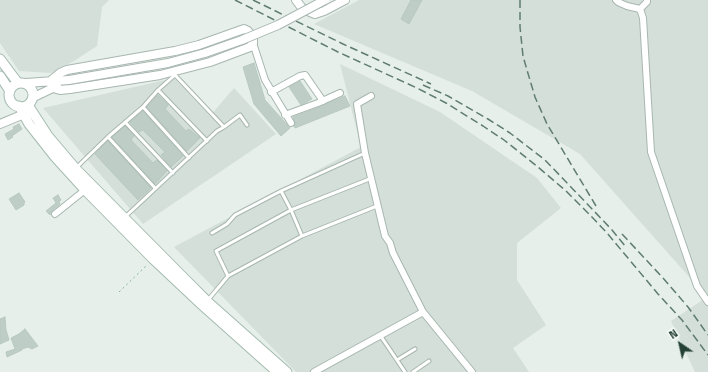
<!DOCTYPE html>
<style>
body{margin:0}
#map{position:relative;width:708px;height:372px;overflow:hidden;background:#e6efea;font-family:"Titillium Web",sans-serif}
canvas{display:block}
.north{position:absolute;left:660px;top:324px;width:40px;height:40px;-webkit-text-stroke:3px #f7fbf8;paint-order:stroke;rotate:326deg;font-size:11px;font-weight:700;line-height:16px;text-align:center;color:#244136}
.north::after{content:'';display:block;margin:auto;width:14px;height:18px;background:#244136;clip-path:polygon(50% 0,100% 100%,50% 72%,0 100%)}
</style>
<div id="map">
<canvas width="708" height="372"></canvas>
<div class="north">N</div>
</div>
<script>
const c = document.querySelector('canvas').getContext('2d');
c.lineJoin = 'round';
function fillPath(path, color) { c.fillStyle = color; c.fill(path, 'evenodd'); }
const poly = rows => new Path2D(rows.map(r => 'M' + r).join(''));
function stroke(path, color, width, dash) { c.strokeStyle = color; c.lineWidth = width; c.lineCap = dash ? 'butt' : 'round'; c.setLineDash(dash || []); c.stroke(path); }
const built = poly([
 [0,0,109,0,102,7,97,46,74,61,51,73,19,71,0,43],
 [359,0,708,0,708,372,695,372,671,321,707,297,580,154,472,91,314,24],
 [340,64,440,112,537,178,561,208,517,243,517,280,546,325,513,348,529,372,296,372,174,247,361,147],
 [174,78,210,116,234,88,276,134,143,224,43,108]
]);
const building = poly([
 [411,0,422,0,409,24,401,19,411,0],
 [254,63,265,100,290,128,281,136,254,104,243,67,254,63],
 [300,81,312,99,301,105,289,87,300,81],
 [158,95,168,105,165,109,186,131,189,129,200,138,187,151,147,107,158,95],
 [345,96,350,106,295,128,294,126,295,123,293,117,320,107,345,96],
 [143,111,183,156,171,167,162,156,161,155,165,152,143,130,139,132,130,122,143,111],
 [19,124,22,129,12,136,13,137,8,140,5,134,14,129,13,127,19,124],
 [125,126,134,136,131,140,153,163,157,160,167,171,155,184,112,137,125,126],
 [108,141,151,188,138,200,95,154,108,141],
 [19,193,25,202,24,203,24,205,16,210,9,199,19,193],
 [58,195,61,200,59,202,60,204,52,211,50,215,46,211,56,203,53,198,58,195],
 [5,317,6,330,9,340,0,344,0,319,5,317],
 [25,329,38,346,32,349,28,347,22,349,22,350,7,357,6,352,15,349,11,338,19,334,20,333,25,329]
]);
const path = poly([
 [119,292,147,265]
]);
const service = poly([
 [158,90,207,141],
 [143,107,189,158],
 [125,122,173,173],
 [224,127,240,115,247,125],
 [108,137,155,188],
 [77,167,108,137,143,107,158,90,175,75,224,127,217,131,125,217],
 [281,191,291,210,302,236],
 [212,233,227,224,235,215,281,191,365,153],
 [228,276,216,251,291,210,372,178],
 [208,300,228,276,302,236,377,206],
 [380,335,405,372],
 [397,360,415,349],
 [413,372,429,361]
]);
const minor = poly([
 [616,0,618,2,627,6,640,9,643,18,651,152,697,286,708,302],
 [640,9,647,2,647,0],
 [253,43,265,80,291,123],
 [271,92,300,76,305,75,323,101],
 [371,96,357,104,365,153,385,236,390,243,393,253,423,312,472,372],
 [285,115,318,103,340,93],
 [55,214,85,190],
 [314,372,423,312]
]);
const tertiary = poly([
 [296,0,302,8,310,12,315,14,324,11,345,0],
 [49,82,60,73,67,70,175,51,199,45,244,29,248,31,253,38,253,43,250,47,210,62,160,75,70,89,60,90,53,88],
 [26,83,69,80],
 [34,97,57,86],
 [0,124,29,112]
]);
const secondary = poly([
 [0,59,18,83],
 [0,76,10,91],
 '9 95a12 12 0 1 1 24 0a12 12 0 1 1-24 0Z',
 [28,105,48,136,76,169,184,278,207,301,287,372],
 [19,106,29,124,55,157,85,190,153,259,203,306,277,372]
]);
const rail = poly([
 [235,0,338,52,417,88,446,103,483,126,504,140,538,167,566,191,590,215,607,233,658,294,682,320,708,355],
 [253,0,343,44,431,84],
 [520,0,520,27,523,56,527,70,535,97,547,124,596,206],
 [423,85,448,96,488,119,510,133,545,160,594,211,612,230,626,247],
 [622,234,663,278,688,307,708,335]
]);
const tertiaryBridge = poly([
 [69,80,168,63,205,53,242,40,278,25,325,0]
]);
fillPath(built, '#d4dfd9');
fillPath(building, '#becdc5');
stroke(building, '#b8c9c0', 1);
stroke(service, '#a8b7b0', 5);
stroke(minor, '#a8b7b0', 8);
stroke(tertiary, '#a8b7b0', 10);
stroke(secondary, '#a4bbb0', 11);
stroke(path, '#86b29f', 1, [2, 3]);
stroke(service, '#fff', 3);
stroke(minor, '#fff', 6);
stroke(tertiary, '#fff', 8);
stroke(secondary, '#fff', 9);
stroke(rail, '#5f7c71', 1.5, [8, 4]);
stroke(tertiaryBridge, '#a8b7b0', 10, []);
stroke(tertiaryBridge, '#fff', 8);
</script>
